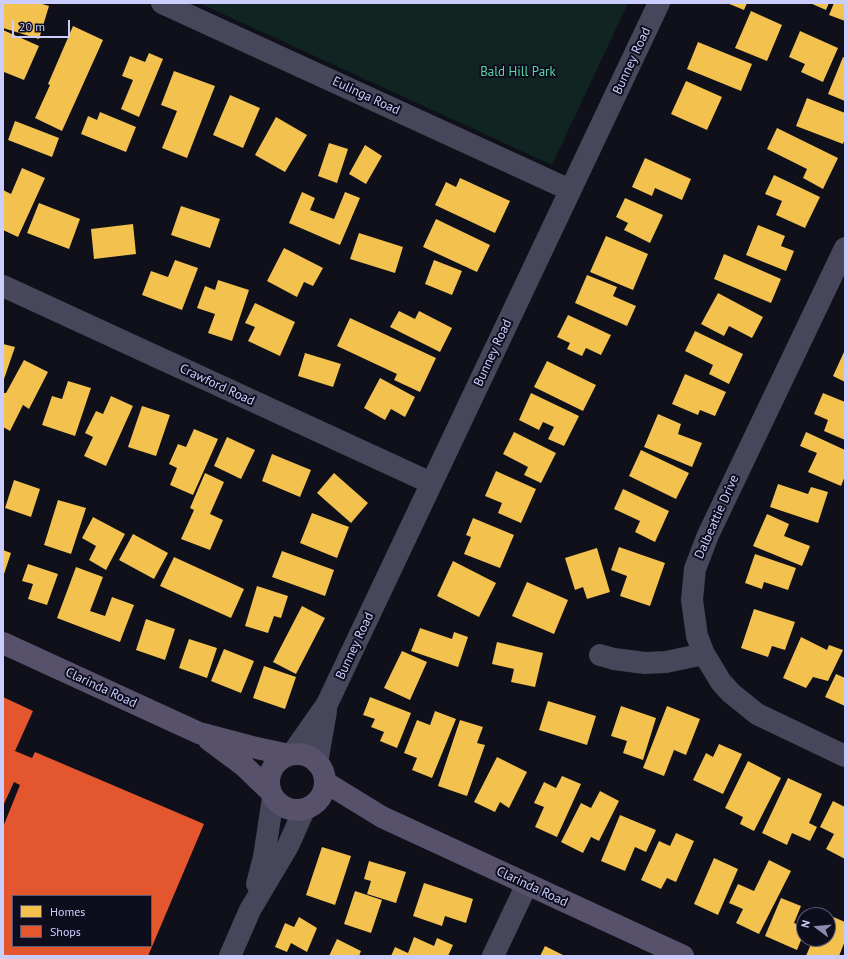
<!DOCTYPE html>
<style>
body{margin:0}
#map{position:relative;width:848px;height:959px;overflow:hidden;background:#10101a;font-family:"PT Sans",sans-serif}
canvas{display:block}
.frame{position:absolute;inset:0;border:4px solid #cbcdfd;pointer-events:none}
.legend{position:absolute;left:12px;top:895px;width:140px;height:52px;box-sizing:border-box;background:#0d0d1d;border:1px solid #595a77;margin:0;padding:5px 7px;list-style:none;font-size:12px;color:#cbcdfd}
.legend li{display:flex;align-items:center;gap:8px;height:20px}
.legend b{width:20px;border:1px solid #595a77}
.north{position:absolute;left:796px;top:907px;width:40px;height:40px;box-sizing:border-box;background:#0d0d1d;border:1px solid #595a77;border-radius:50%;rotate:286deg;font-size:11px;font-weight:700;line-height:16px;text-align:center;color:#cbcdfd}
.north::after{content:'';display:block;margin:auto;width:14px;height:18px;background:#8a8bae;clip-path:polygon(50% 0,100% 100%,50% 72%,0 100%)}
.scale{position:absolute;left:12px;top:20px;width:58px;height:18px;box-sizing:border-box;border:2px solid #cbcdfd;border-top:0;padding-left:5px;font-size:12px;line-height:14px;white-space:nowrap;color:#cbcdfd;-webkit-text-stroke:3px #0d0d1d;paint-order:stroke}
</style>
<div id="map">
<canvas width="848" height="959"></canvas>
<div class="frame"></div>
<ul class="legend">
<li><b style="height:11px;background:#f2c14e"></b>Homes</li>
<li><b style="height:11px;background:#e4572e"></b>Shops</li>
</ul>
<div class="north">N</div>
<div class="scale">20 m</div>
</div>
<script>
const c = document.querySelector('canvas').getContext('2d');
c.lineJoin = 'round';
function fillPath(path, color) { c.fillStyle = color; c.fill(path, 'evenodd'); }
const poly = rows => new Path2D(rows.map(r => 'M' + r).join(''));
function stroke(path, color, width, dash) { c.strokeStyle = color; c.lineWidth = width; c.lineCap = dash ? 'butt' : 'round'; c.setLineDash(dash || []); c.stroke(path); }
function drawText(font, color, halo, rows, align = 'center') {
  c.font = font + ' "PT Sans",sans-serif'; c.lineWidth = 4; c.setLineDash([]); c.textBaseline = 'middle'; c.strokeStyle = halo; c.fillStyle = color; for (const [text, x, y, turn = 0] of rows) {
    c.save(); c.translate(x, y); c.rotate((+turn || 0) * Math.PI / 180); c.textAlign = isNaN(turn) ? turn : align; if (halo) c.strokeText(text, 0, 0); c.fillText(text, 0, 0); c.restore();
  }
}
const green = poly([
 [199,3,628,3,552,165]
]);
const homes = poly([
 [3,3,39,3,49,6,39,39,3,28],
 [727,3,747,3,744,10],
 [810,3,829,3,826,10],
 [834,3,845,3,845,21,829,15],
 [751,11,782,25,767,61,735,48],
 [73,26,103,40,62,131,35,118,50,85,48,84],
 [3,30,39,46,24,80,4,72,3,74],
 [800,31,838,48,823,82,801,72,805,64,789,57],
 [698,42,752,64,741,91,687,69],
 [149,53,163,59,139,117,121,109,133,80,122,76,130,56,145,62],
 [843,57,845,58,845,101,828,94],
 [174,71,215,86,187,158,162,148,177,111,161,105],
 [686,81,722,97,707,130,671,114],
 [230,95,260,108,243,148,213,135],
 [807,98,845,113,845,138,843,144,796,126],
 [100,112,136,127,126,152,81,134,88,116,97,120],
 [276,117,307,135,285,172,255,155],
 [15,121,59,138,52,157,8,140],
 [777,128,838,158,823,189,803,178,807,169,767,149],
 [329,143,348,149,337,183,318,176],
 [365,145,382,156,366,184,349,174],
 [645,158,691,179,682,200,655,188,652,196,632,187],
 [22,168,45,178,18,237,3,230,3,190,11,194],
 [774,175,820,197,805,228,776,215,782,201,765,194],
 [460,178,510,201,495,233,435,205,446,182,456,187],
 [302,192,315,198,310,210,334,219,345,192,360,198,340,245,289,223],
 [625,198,663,215,650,243,624,230,628,223,616,217],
 [39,203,80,219,69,249,27,233],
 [181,206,220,219,210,248,171,235],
 [436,219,490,245,477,272,423,247],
 [133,224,136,254,94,259,91,229],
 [758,225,785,236,781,246,794,251,786,271,746,255],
 [359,233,403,247,395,273,350,259],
 [606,236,648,254,633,290,590,272],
 [284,248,323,268,313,286,304,282,297,297,267,281],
 [724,254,781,279,771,303,714,279],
 [175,260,198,268,182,310,142,295,151,271,168,277],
 [434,260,462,271,452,295,425,284],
 [587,275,617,287,613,296,636,306,627,326,575,303],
 [218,280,249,290,232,341,208,333,215,314,197,308,205,286,215,290],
 [718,293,763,317,752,338,729,326,724,336,701,324],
 [255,303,295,322,280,356,248,341,255,327,245,323],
 [399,311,415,319,419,311,452,328,440,352,390,327],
 [568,315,611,335,601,355,586,348,582,356,567,349,570,343,557,337],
 [350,318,436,358,420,392,394,380,397,374,337,346],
 [695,331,743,354,729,384,709,374,713,365,685,351],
 [3,344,15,347,3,382],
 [844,352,845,353,845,382,833,376],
 [305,353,341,364,333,387,298,376],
 [24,360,48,372,29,409,23,405,10,431,3,427,3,393,6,393],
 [547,361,596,385,583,411,534,387],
 [685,374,726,392,715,416,700,410,698,415,672,404],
 [380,378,415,397,405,417,391,409,385,420,364,408],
 [68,381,91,388,75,436,42,425,52,396,62,399],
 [531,393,579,416,564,446,548,439,554,427,543,422,539,430,519,420],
 [823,393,845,402,845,440,824,431,828,420,814,414],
 [111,396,133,406,106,466,84,456,93,437,85,433,96,411,103,414],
 [142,406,170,415,156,456,128,447],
 [658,414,681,424,678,434,702,443,692,467,644,447],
 [194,429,218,439,193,495,170,485,177,468,169,464,178,444,186,447],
 [514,432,556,453,541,483,524,475,528,467,503,454],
 [806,432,845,450,845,476,841,486,808,472,817,453,800,446],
 [227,437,255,450,241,479,214,466],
 [641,450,689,473,676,499,629,476],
 [272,454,311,470,300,497,262,481],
 [496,471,536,489,521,523,498,513,502,503,485,496],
 [205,473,224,482,210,514,223,520,210,550,181,539,194,510,190,508],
 [334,473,368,503,351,523,317,493],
 [14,480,40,489,31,517,5,508],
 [778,484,808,494,811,487,828,492,818,523,770,507],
 [623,489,669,511,655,542,635,532,640,521,614,509],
 [58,500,86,508,71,554,44,545],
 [312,513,349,527,337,558,300,543],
 [767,514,789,524,784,536,810,546,802,566,753,546],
 [93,517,125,534,106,570,89,560,96,546,82,538],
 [473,518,514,535,500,568,464,554,471,537,466,535],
 [133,534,168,553,154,579,119,560],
 [619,547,665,563,650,606,620,596,627,576,611,570],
 [597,548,610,592,587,599,583,587,575,590,565,558],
 [3,550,11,553,3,577],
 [282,551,334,570,325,596,272,577],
 [755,554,796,568,788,590,764,582,762,589,745,583],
 [174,557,244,589,231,618,160,586],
 [453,561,496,583,479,617,437,596],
 [28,564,58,574,47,605,28,599,33,584,22,581],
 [76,567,103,577,90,611,105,616,112,597,134,605,120,642,57,618],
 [527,582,568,600,554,634,512,616],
 [257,586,288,596,281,618,274,616,268,633,245,626],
 [302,606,325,618,296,674,273,662],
 [754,609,795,622,785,650,772,646,768,657,741,648],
 [146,619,175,629,165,660,136,650],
 [420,628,452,639,454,632,468,637,458,667,411,651],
 [801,637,827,650,829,645,843,650,828,681,813,677,806,688,783,678],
 [189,639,217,648,207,678,179,668],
 [497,642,543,653,535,687,511,682,514,669,492,664],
 [224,649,254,661,241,693,211,681],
 [402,651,427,662,410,700,384,688],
 [264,666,296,677,285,709,253,698],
 [836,674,845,678,845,706,825,697],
 [370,697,411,713,397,748,380,741,384,732,371,727,375,719,363,715],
 [548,701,596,716,587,745,539,730],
 [621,706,656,718,643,760,623,753,627,741,611,736],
 [667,706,700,719,686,755,674,750,664,776,643,768],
 [435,711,456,719,432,778,412,770,417,758,404,753,417,720,430,725],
 [460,720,483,727,477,743,485,745,467,796,438,786],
 [719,744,742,754,723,794,693,780,706,753,713,757],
 [497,757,527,772,509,808,500,802,495,812,474,802],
 [748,761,781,778,754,831,740,824,743,817,725,808],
 [562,776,581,784,557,837,535,827,544,807,534,803,544,782,556,788],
 [788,778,822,794,809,823,817,827,810,841,792,833,787,845,762,833],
 [600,791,619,801,599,841,591,837,583,853,561,842,581,803,591,808],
 [833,801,845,807,845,859,826,849,834,834,820,827],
 [620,815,656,830,646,852,635,847,625,871,601,861],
 [676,833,694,841,676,882,667,878,661,889,641,880,659,841,670,846],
 [322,847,351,856,335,905,306,895],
 [714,858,738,869,718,915,694,904],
 [769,860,791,871,759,934,736,923,743,909,729,903,738,884,754,891],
 [369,861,406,872,396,903,367,894,371,881,364,879],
 [424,883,473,899,466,923,445,916,442,926,413,916],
 [355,891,382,900,371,933,344,924],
 [781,898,801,906,794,923,804,927,804,933,797,950,765,936],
 [824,913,845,922,845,941,839,956,806,956,813,939,828,939,828,915,823,915],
 [299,917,317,928,307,952,291,943,287,952,275,947,285,923,294,927],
 [414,937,434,946,437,938,453,945,448,956,391,956,395,947,408,953],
 [337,939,361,951,359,956,329,956],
 [545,946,565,956,540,956]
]);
const shops = poly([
 [3,697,33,711,15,751,32,758,35,752,204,824,148,956,3,956,3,827,20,785,14,782,3,806],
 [13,896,151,896,151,946,13,946]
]);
const minor = poly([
 [162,3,570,190],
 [845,248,708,535,695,569,692,600,697,636,704,654,721,682,731,693,757,714,845,756],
 [3,286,431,483],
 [600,655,614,659,645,663,666,662,704,654],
 [292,754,327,704,659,3],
 [317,763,326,711],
 [257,884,264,857,273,798],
 [230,956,250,910,288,846,304,810],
 [493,956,527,884]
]);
const major = poly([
 [3,643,199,733,252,747,289,755],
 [209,740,244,766,269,790],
 '269 782a28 28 0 1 1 56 0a28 28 0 1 1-56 0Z',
 [325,782,382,817,683,956]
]);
const streetNames = [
 ["Bunney Road",632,61,-65],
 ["Eulinga Road",366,96,25],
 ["Bunney Road",493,353,-65],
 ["Crawford Road",217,385,25],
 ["Dalbeattie Drive",717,517,-66],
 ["Bunney Road",355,646,-65],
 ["Clarinda Road",101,688,25],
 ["Clarinda Road",532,887,25]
];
const parkNames = [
 ["Bald Hill Park",518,72]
];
fillPath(green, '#102422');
fillPath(homes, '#f2c14e');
fillPath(shops, '#e4572e');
stroke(minor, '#46475a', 22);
stroke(major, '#57516c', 22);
drawText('13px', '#cbcdfd', '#0d0d1d', streetNames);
drawText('13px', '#5bd9a6', '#0d0d1d', parkNames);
</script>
